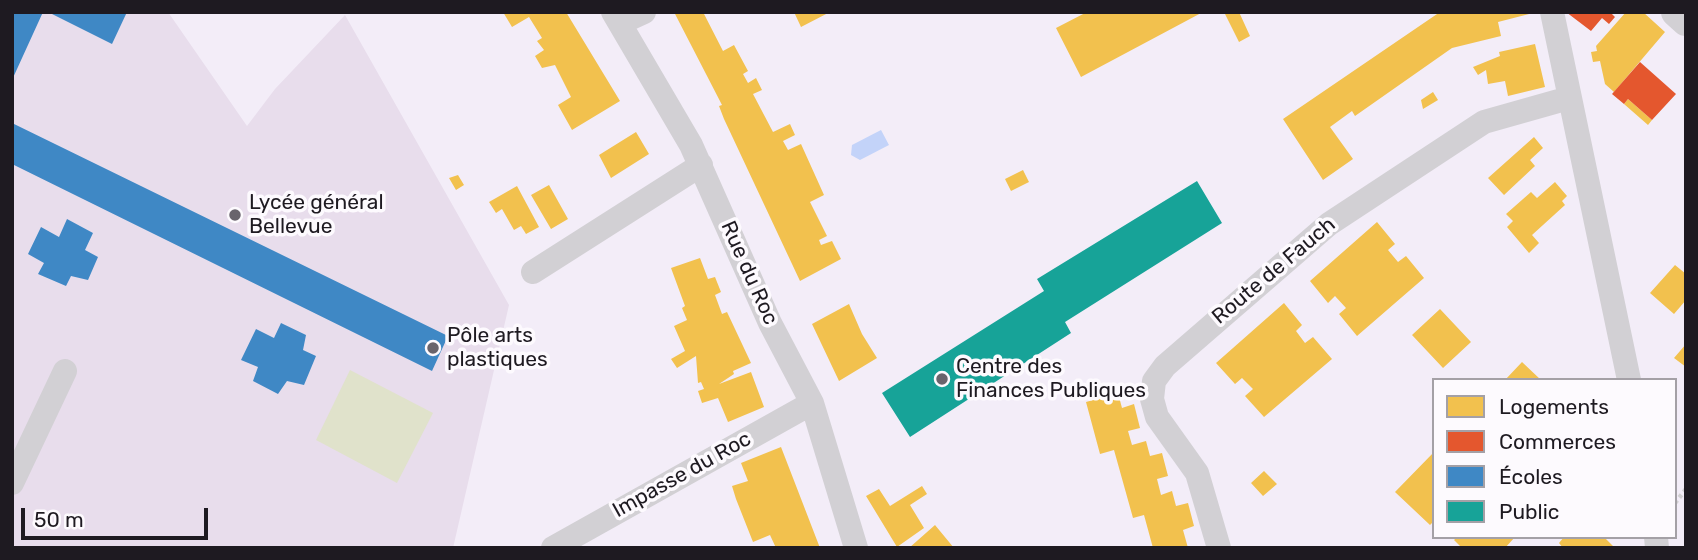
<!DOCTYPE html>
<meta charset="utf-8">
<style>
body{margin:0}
#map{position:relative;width:1698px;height:560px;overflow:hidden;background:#f3edf8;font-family:Rubik,sans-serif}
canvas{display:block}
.frame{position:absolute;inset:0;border:14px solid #1e1a21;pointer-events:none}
.legend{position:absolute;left:1432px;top:378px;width:245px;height:161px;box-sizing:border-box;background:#fdfafe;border:2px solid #a4a0a6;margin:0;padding:9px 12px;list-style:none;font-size:21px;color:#1e1a21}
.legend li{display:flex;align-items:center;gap:14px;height:35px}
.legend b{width:35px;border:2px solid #a4a0a6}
.scale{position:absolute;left:21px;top:508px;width:187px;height:32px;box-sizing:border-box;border:4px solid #1e1a21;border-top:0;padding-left:9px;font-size:21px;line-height:24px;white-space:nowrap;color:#1e1a21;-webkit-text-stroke:5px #fdfafe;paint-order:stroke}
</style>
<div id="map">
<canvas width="1698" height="560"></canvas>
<div class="frame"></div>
<ul class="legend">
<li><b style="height:19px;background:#f2c14e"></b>Logements</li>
<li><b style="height:19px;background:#e4572e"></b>Commerces</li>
<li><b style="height:19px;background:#3f88c5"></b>Écoles</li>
<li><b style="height:19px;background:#17a398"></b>Public</li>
</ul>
<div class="scale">50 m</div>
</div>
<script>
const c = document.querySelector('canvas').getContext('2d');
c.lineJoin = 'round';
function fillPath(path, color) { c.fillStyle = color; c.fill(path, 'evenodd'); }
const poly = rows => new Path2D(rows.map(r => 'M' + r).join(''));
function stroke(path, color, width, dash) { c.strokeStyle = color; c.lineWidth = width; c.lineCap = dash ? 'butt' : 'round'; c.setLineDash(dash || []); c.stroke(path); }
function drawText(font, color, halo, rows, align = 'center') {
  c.font = font + ' Rubik,sans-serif'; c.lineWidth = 7; c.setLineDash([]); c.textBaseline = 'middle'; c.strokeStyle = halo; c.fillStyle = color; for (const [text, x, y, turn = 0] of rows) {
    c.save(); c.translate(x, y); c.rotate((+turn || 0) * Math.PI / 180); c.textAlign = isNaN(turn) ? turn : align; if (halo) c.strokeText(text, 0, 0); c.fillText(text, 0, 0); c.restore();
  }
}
const education = poly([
 [12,12,168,12,247,126,275,89,345,15,509,305,453,548,12,548]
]);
const green = poly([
 [350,370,433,413,397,483,316,440]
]);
const water = poly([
 [881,130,889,145,860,160,851,155,852,145]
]);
const homes = poly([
 [503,12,566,12,620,101,572,130,558,105,571,97,555,65,542,68,535,56,544,50,537,41,542,38,529,17,512,27],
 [674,12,703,12,723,51,734,45,748,71,743,74,748,83,756,78,762,90,753,94,773,132,790,124,795,135,783,141,788,150,801,144,824,195,810,202,827,236,819,240,821,245,832,241,841,259,800,281,724,119,719,106,722,105],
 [794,12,830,12,801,27],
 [1087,12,1203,12,1081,77,1056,28],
 [1224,12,1239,12,1250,36,1239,42],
 [1440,12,1533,13,1498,22,1501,36,1452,48,1355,116,1352,111,1330,127,1353,159,1323,180,1283,119],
 [1626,12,1643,12,1665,32,1614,92,1605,84,1600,61,1593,62,1591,52,1597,51,1596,46],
 [1535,44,1545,87,1508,96,1505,81,1488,84,1486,70,1478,75,1473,67,1500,56,1499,52],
 [1433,92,1438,100,1423,109,1421,100],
 [1628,99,1652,120,1648,125,1624,104],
 [636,132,649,154,611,178,599,155],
 [1534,137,1543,148,1530,160,1535,166,1504,195,1488,178],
 [1023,170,1029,182,1011,191,1005,179],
 [458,175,464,185,456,190,449,178],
 [1555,182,1567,196,1562,201,1565,205,1532,235,1539,243,1529,253,1507,227,1513,221,1506,214,1531,192,1537,198],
 [549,185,568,219,551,229,531,195],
 [517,186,539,227,526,234,521,226,514,230,502,209,496,213,489,202],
 [1377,222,1395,244,1388,250,1398,262,1406,256,1424,278,1357,336,1339,314,1346,308,1335,296,1328,303,1310,281],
 [700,258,708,279,715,277,721,292,715,295,722,314,727,312,751,363,733,371,734,374,719,384,751,372,764,407,728,422,718,398,702,403,698,391,704,389,701,382,698,383,696,356,677,368,671,359,685,351,674,326,687,320,682,308,685,306,671,268],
 [1675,265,1686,274,1686,300,1674,314,1650,293],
 [1284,303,1302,325,1296,331,1305,343,1313,337,1332,359,1264,417,1245,396,1253,389,1242,378,1235,384,1216,363],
 [849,304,862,334,877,358,839,381,812,324],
 [1440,309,1471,342,1443,368,1412,335],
 [1686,344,1686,367,1674,358],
 [1522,362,1541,380,1505,380],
 [1118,393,1122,408,1134,404,1140,428,1128,431,1132,445,1146,441,1150,456,1162,453,1168,476,1157,479,1161,495,1172,491,1176,506,1188,503,1194,526,1183,530,1188,548,1153,548,1144,515,1133,518,1114,450,1100,454,1086,402],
 [781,447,793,478,820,548,776,548,770,535,753,542,736,499,732,486,748,481,741,463],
 [1434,452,1434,521,1430,525,1395,492],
 [1264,471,1277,484,1263,496,1251,483],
 [922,486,927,494,910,505,924,528,897,547,866,496,879,489,890,506],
 [935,525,954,548,909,548],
 [1457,537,1515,537,1505,548,1462,548,1454,540],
 [1564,537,1604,537,1615,548,1563,548,1559,543]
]);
const shops = poly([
 [1566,12,1610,12,1615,17,1609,24,1602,18,1591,31],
 [1640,62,1676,94,1652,120,1628,99,1624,104,1612,94]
]);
const schools = poly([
 [12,12,43,12,12,80],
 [48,12,127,12,112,44],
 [12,123,448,336,432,371,12,164],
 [67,219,93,233,85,250,98,257,88,280,71,276,66,286,38,274,44,263,28,254,41,227,59,237],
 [281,323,306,335,303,350,316,356,304,385,287,381,278,394,253,381,258,367,241,360,256,329,274,338]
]);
const public = poly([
 [1197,181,1222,223,1065,322,1071,333,910,437,882,393,1044,291,1037,279]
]);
const path = poly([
 [1675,503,1686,489]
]);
const minor = poly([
 [613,12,691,145,770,323,812,403,856,548],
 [1552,12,1629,380],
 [620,23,644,12],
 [533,272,701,165],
 [12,483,65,371],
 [1656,537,1657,548],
 [553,548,812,403],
 [1219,548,1197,473,1157,417,1152,399,1154,381,1165,366,1329,224,1484,122,1569,98]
]);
const major = poly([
 [1676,12,1686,21]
]);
const markers = [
 [235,215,7,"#69646c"],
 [433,348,7,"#69646c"],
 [942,379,7,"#69646c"]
];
const poiNames = [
 ["Lycée général",249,203],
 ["Bellevue",249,227],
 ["Pôle arts",447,336],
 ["plastiques",447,360],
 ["Centre des",956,367],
 ["Finances Publiques",956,391]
];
const streetNames = [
 ["Route de Fauch",1274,271,-40],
 ["Rue du Roc",749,273,66],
 ["Impasse du Roc",682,475,-29]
];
fillPath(education, '#e8ddec');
fillPath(green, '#e0e2cb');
fillPath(water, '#c3d3f9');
fillPath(homes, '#f2c14e');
fillPath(shops, '#e4572e');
fillPath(schools, '#3f88c5');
fillPath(public, '#17a398');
stroke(path, '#d2d0d3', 4.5, [3.5, 3.5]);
stroke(minor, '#d2d0d4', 24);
stroke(major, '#d2d0d4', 30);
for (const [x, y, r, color] of markers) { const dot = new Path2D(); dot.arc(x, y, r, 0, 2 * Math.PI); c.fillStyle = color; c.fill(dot); stroke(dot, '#fdfafe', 2.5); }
drawText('21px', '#1e1a21', '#fdfafe', poiNames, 'left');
drawText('21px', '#1e1a21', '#fdfafe', streetNames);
</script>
